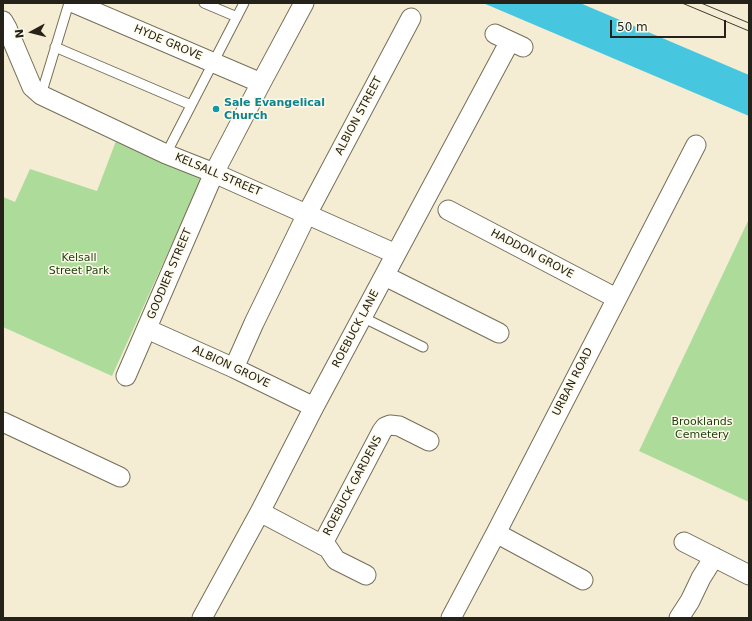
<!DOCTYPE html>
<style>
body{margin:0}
#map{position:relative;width:752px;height:621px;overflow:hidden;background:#f4edd3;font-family:"DejaVu Sans",sans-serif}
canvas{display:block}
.frame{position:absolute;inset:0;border:4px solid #252219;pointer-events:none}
.north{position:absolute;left:12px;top:12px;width:40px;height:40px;-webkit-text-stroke:3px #fefaea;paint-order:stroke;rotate:263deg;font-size:11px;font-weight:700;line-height:16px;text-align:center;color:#252219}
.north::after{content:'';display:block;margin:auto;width:14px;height:18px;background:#252219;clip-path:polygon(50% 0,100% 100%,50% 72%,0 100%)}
.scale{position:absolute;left:610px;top:20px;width:116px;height:18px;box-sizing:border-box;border:2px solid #252219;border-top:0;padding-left:5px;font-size:12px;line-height:14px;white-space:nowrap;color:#252219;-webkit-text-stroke:3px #fefaea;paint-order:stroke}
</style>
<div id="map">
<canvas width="752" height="621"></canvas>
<div class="frame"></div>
<div class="north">N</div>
<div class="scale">50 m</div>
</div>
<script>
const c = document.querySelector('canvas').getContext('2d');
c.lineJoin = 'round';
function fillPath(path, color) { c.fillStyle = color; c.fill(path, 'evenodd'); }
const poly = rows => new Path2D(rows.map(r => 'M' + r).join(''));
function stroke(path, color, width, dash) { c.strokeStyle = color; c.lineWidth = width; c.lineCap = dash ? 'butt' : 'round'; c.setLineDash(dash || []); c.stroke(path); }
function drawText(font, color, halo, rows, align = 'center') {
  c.font = font + ' "DejaVu Sans",sans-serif'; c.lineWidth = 3; c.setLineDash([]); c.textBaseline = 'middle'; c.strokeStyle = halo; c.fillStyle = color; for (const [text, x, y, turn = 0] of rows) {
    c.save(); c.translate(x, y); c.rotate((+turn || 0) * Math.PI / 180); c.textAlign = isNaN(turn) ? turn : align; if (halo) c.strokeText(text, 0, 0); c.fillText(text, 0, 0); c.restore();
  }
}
const green = poly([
 [116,141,203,175,112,376,3,327,3,197,15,202,30,169,97,191],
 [749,219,749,502,639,451]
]);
const water = poly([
 [483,3,580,3,749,75,749,116]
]);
const lane = poly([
 [204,3,237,17],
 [55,47,191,105],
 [41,95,69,3],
 [166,154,244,3],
 [362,317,423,347]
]);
const street = poly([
 [74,3,261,83],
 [3,21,7,28,32,87,41,95,166,154,214,173,396,254],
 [495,34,523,47],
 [448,210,616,298],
 [385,276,499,333],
 [147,329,234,368,314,407],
 [234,368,254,323,307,214,411,18],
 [126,376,214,173,261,83,304,3],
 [3,422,120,477],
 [260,512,328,548,336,560,366,575],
 [496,533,583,580],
 [684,542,749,575],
 [322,545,382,431,385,427,390,425,399,426,429,441],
 [202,618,260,512,314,407,510,41],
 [451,618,496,533,696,145],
 [679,618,690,601,701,578,714,557]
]);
const tram = poly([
 [682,3,749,31],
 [701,3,749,23]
]);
const markers = [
 [216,109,4,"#0f9aa8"]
];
const streetNames = [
 ["HYDE GROVE",168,43,23],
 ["ALBION STREET",359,116,-62],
 ["KELSALL STREET",218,175,23],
 ["HADDON GROVE",532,254,28],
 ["GOODIER STREET",170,274,-67],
 ["ROEBUCK LANE",356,329,-62],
 ["ALBION GROVE",231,367,25],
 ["URBAN ROAD",573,382,-63],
 ["ROEBUCK GARDENS",353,486,-62]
];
const cultureNames = [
 ["Sale Evangelical",224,103],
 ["Church",224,116]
];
const parkNames = [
 ["Kelsall",79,258],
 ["Street Park",79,271],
 ["Brooklands",702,422],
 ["Cemetery",702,435]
];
fillPath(green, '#acdb9a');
fillPath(water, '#46c7df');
stroke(lane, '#756f58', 11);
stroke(street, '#756f58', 21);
stroke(lane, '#fff', 9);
stroke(street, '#fff', 19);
stroke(tram, '#3c392e', 1);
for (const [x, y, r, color] of markers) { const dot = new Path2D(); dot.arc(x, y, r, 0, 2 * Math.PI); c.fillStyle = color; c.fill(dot); stroke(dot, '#fefaea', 1.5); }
drawText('11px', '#252219', '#fefaea', streetNames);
drawText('bold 11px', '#0d838f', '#fefaea', cultureNames, 'left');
drawText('11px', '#1b3d09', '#fefaea', parkNames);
</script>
